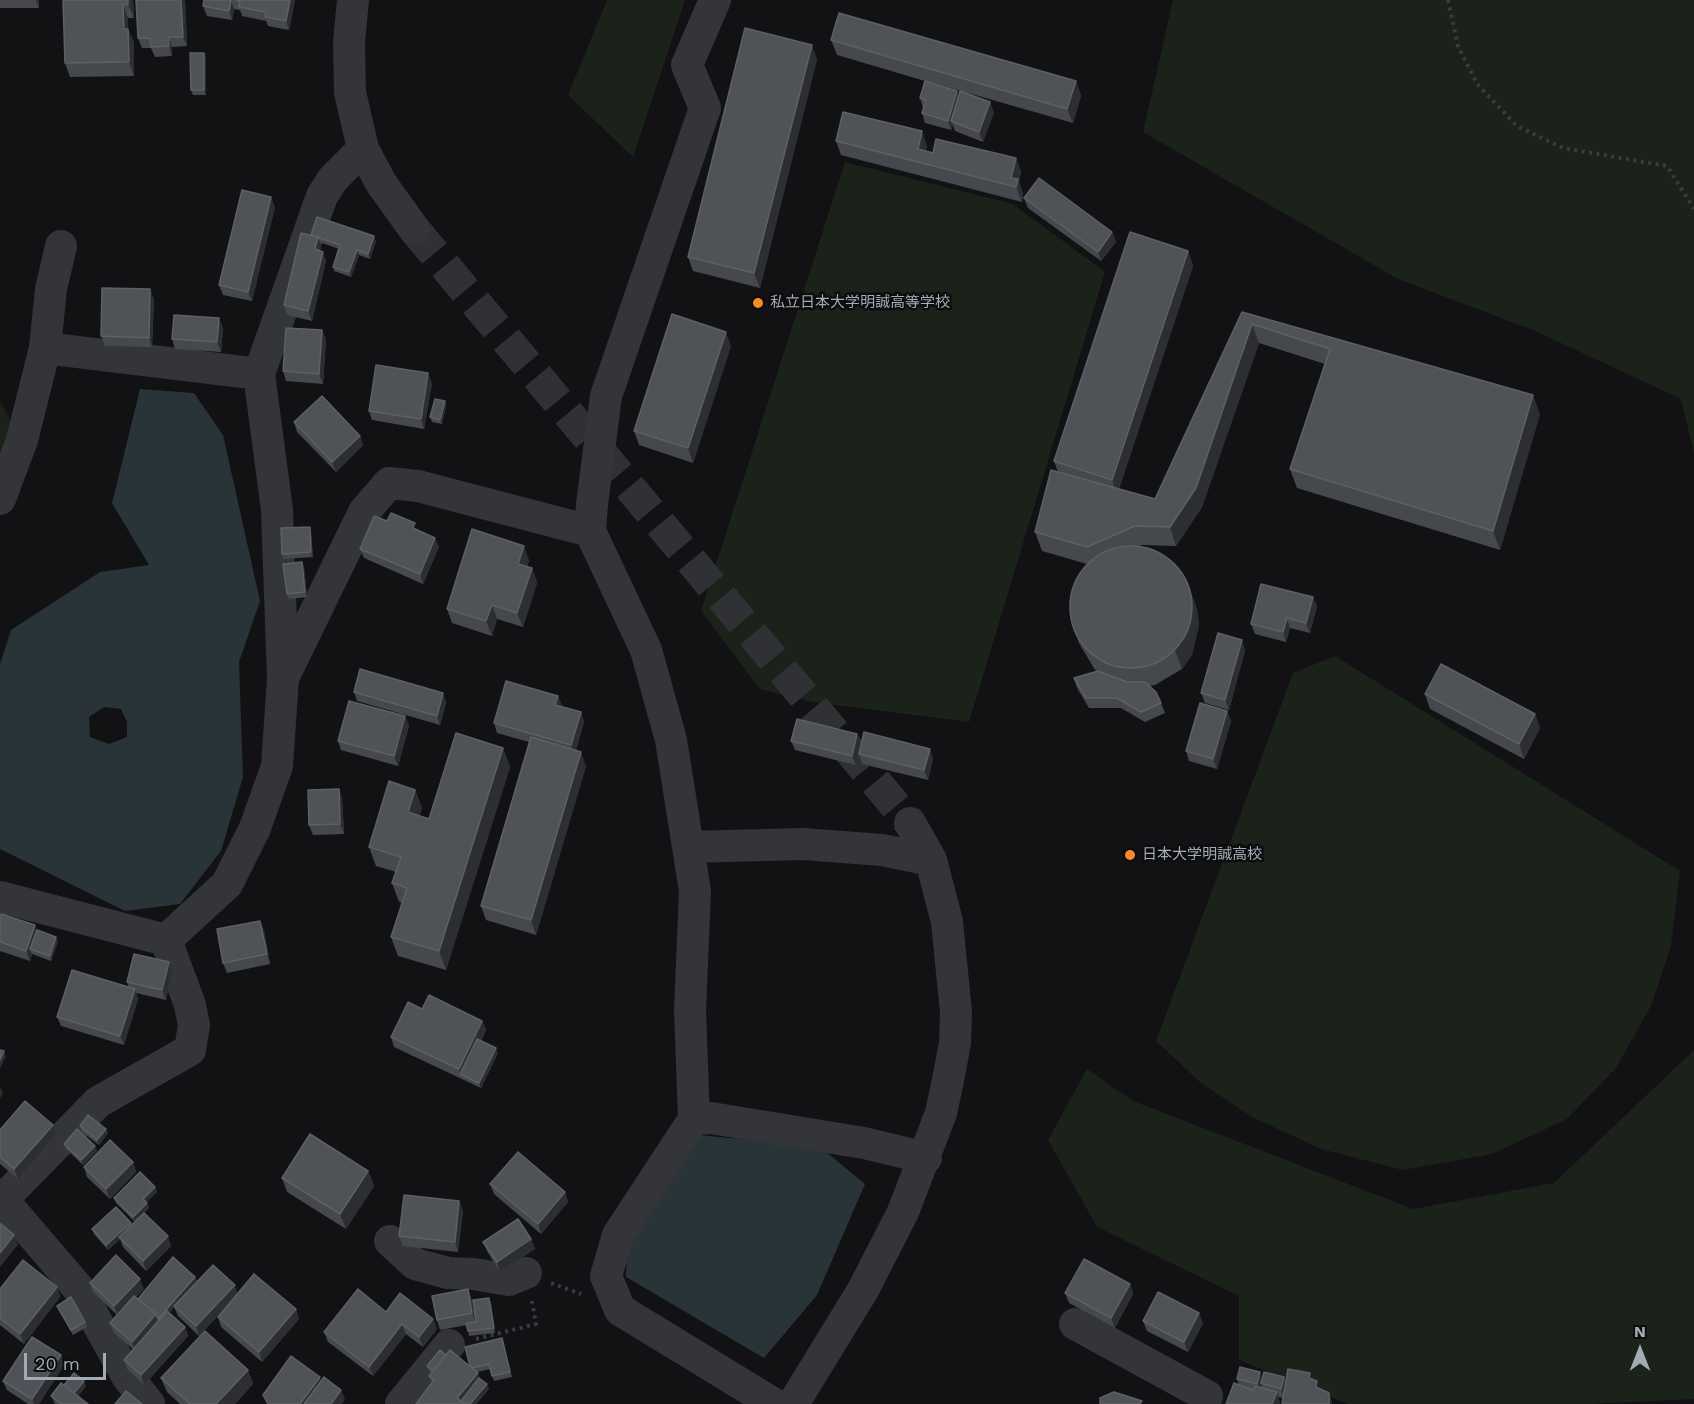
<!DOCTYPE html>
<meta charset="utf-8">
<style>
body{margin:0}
#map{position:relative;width:1694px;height:1404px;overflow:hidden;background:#121214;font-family:"Work Sans",sans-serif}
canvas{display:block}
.north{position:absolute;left:1610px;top:1320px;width:60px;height:60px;-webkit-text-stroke:4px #0d0d0f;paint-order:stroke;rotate:0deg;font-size:16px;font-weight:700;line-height:24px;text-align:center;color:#a3acb5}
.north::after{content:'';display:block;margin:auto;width:21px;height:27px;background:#a3acb5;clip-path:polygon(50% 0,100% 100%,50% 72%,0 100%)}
.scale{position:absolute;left:24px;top:1353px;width:82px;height:27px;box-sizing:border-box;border:3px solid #a3acb5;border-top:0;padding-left:8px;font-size:18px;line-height:21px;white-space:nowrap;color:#a3acb5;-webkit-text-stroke:4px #0d0d0f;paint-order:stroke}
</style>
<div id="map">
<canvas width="1694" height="1404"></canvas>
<div class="north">N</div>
<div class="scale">20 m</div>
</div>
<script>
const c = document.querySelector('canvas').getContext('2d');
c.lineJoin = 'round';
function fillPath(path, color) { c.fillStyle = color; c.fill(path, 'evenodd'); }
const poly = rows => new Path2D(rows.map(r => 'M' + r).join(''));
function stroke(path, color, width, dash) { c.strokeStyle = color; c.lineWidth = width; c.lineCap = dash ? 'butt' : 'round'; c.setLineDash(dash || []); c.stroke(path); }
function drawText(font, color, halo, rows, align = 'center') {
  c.font = font + ' "Work Sans","Noto Sans JP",sans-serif'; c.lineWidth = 5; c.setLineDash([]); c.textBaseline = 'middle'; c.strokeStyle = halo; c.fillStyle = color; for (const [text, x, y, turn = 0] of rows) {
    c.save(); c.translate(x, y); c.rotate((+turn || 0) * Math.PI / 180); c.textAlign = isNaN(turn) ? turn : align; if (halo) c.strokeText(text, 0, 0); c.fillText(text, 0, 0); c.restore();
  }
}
const green = poly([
 [607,0,685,0,633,157,568,95],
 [1173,0,1694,0,1694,454,1681,399,1533,330,1398,279,1143,132],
 [845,162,1013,204,1105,272,969,722,812,702,760,689,701,611],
 [0,401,22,440,0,499],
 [1335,656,1680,871,1671,946,1651,1006,1616,1068,1567,1119,1492,1154,1403,1170,1321,1149,1252,1117,1201,1083,1156,1041,1293,673],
 [1694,1050,1694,1399,1590,1404,1348,1404,1239,1360,1239,1296,1097,1227,1048,1140,1087,1069,1133,1101,1413,1209,1554,1183]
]);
const water = poly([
 [140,389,194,393,223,435,260,601,239,662,243,777,221,851,180,904,125,911,0,849,0,664,11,630,100,572,149,565,112,503],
 [104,707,121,709,127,722,127,737,109,744,90,737,89,717],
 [699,1135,820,1147,865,1184,817,1295,764,1358,626,1277,628,1207]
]);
const minorTunnel = poly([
 [414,229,910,823]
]);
const path = poly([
 [1448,0,1458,46,1477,84,1517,126,1563,148,1667,166,1694,209],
 [551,1283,581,1294],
 [476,1339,536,1324,532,1301]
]);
const minor = poly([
 [353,0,349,42,350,92,363,149,381,183,414,229],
 [715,0,687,65,705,108,606,396,592,504,590,531,646,650,671,740,695,891,690,1010,694,1119,618,1235,606,1276,620,1310,774,1404],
 [45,348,259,374],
 [0,499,22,440,45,348,51,289,61,246],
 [284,676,364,512,389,483,418,486,590,531],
 [689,847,803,844,882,850,931,860],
 [0,897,166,940,227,884,255,828,277,766,283,679,277,510,259,374,322,196,333,179,363,149],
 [694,1119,711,1118,864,1143,926,1158],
 [0,1197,78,1288,127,1376,149,1404],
 [2,1200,98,1102,190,1050,194,1025,190,1005,166,940],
 [390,1241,415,1264,448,1273,474,1274,509,1280,526,1273],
 [1075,1324,1207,1396,1204,1404],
 [401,1404,449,1345],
 [793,1404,863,1290,903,1212,941,1113,948,1080,955,1043,956,1012,947,922,931,860,910,823]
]);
const wall = poly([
 [0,0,39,0,39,8,0,8],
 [63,0,133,0,134,18,128,18,128,29,134,43,134,76,70,77,65,63],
 [136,0,185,0,187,46,172,47,172,56,155,57,151,48,142,48,138,38],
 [204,0,295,0,289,30,268,26,266,21,242,16,240,10,234,9,232,20,207,16,203,6],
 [831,40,1076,81,1081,96,1073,123,926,81,959,95,994,112,983,142,955,131,953,125,951,130,925,123,922,113,923,108,920,98,925,81,837,55],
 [204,53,206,58,206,95,193,95,191,90],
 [817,59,760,288,693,271,688,257],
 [836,141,927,146,926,151,933,153,1016,158,1021,172,1019,182,1023,194,1022,202,841,155],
 [1024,198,1112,232,1116,242,1101,261,1028,208],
 [275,207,252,301,223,295,219,285],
 [311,235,376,241,370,259,359,255,351,277,334,271,333,267,339,249,319,242,321,246,320,251,326,261,312,321,287,315,284,305],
 [1188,251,1193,266,1119,489,1155,499,1242,312,1540,414,1500,550,1297,488,1290,469,1325,364,1259,343,1202,507,1176,546,1142,545,1139,546,1190,590,1197,609,1199,625,1192,655,1182,669,1155,685,1149,686,1161,703,1165,713,1145,722,1121,708,1089,708,1077,688,1074,678,1097,671,1095,670,1079,643,1072,624,1087,564,1042,551,1035,532,1058,472,1054,461],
 [154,299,152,347,105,346,101,336],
 [223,328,221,352,175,349,172,339],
 [322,330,326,340,323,384,286,381,283,371],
 [731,346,693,463,639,445,634,431],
 [432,383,424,429,372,420,369,411],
 [445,401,446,406,442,424,432,422,430,417],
 [294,422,360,436,363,445,336,472,297,432],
 [387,521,418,530,439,547,423,584,364,558,360,549],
 [310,527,311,532,313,557,284,559,282,554],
 [529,560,527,567,532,568,537,583,523,627,497,619,492,636,452,623,447,609],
 [302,562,304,567,307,597,289,599,287,594],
 [1317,606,1310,633,1290,628,1286,642,1255,634,1251,624],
 [1245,650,1229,710,1205,703,1201,693],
 [354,692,443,693,446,703,440,725,357,701],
 [1425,694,1535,714,1540,728,1524,759,1430,709],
 [562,705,561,706,581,712,584,722,576,750,586,766,536,935,486,920,481,906,529,742,497,733,494,723],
 [1227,711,1231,721,1217,769,1189,761,1186,751],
 [405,716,409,726,398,766,341,750,338,741],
 [791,741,861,744,856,765,795,750],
 [503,748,510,767,446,970,398,956,391,937,402,903,399,902,392,883,396,872,376,866,369,847,415,790,422,808,419,816,429,819],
 [859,754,933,759,928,780,862,764],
 [339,789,342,798,344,834,313,835,309,825],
 [0,917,37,930,58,941,51,961,32,954,30,961,0,951],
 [260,921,264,931,270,964,227,973,223,963],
 [172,972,166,1000,136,993,138,999,124,1045,61,1026,57,1017,129,988,127,982],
 [422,1009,482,1021,486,1030,481,1041,498,1053,481,1088,394,1047,391,1037],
 [80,1126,106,1129,108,1133,99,1145,81,1131],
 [0,1130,56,1134,18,1179,0,1164],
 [64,1144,97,1151,83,1165,66,1149],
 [133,1162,136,1172,110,1199,87,1177,84,1167],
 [368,1171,374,1186,346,1229,287,1192,282,1178],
 [490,1184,565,1192,568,1202,541,1234,494,1194],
 [155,1187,157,1192,146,1202,149,1208,142,1215,171,1246,146,1271,123,1247,120,1239,108,1250,94,1234,92,1229,131,1223,132,1225,135,1222,116,1203,114,1198],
 [459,1201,463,1211,458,1252,403,1246,399,1236],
 [531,1239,535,1249,500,1272,487,1251,483,1242],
 [195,1277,197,1281,189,1291,238,1294,296,1309,299,1319,262,1362,221,1327,218,1317,223,1310,199,1336,178,1316,174,1307,169,1313,185,1327,188,1336,144,1385,127,1369,124,1360,133,1349,114,1333,110,1323,117,1315,93,1292,90,1283,144,1289,136,1297,138,1299],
 [1130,1284,1133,1294,1115,1328,1069,1303,1065,1293],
 [57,1287,60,1297,24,1344,0,1325,0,1289],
 [472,1299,476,1322,491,1303,495,1333,469,1336,467,1325,440,1330,437,1320],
 [57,1306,85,1322,87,1327,73,1335,59,1310],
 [386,1312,433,1319,437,1329,423,1347,406,1334,373,1376,328,1342,324,1332],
 [1143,1321,1203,1323,1188,1352,1147,1331],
 [503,1343,512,1377,494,1381,490,1369,477,1372,479,1378,489,1389,476,1404,416,1404,432,1383,429,1376,431,1373,429,1371,427,1366,446,1355,470,1366],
 [61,1355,64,1365,39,1404,28,1404,7,1390,3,1381],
 [248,1370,253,1384,235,1404,180,1404,167,1392,161,1378],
 [1284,1377,1286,1381,1312,1379,1319,1389,1329,1393,1332,1404,1282,1404,1283,1398,1278,1397,1280,1402,1239,1385,1237,1379],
 [65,1386,86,1386,78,1396,88,1404,55,1404,51,1396]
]);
const shadedWall = poly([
 [36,0,39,0,39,8],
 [128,0,133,0,134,18,128,4],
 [181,0,185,0,187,46,183,37],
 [231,0,234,9,232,20,229,11],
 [290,0,295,0,289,30,286,21],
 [123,4,128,18,128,29,134,43,134,76,129,62,124,29],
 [168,37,172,47,172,56,169,46],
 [812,45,817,59,760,288,754,273],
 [204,53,206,58,206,95,204,90],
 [1076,81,1081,96,1073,123,1067,109],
 [957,91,961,100,951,121,953,125,951,130,948,121],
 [990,102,994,112,983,142,979,132],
 [922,131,927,146,923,164,918,149],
 [1016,158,1021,172,1019,182,1023,194,1022,202,1016,187,1011,178],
 [271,197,275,207,252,301,248,292],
 [1112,232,1116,242,1101,261,1098,252],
 [374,236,376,241,370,259,368,254],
 [318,237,321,246,318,259,315,249],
 [357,250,359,255,351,277,349,272],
 [1188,251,1193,266,1117,495,1112,480],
 [323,252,326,261,312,321,308,311],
 [150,289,154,299,152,347,149,338],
 [219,318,223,328,221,352,217,342],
 [1252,324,1259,343,1202,507,1176,546,1170,527],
 [322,330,326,340,323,384,319,374],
 [726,332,731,346,693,463,688,448],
 [428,373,432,383,424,429,421,419],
 [1533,395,1540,414,1500,550,1493,531],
 [445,401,446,406,442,424,440,420],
 [360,436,363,445,336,472,332,462],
 [310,527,311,532,313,557,311,552],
 [435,538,439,547,423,584,420,574],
 [524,546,529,560,523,579,518,564],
 [302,562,304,567,307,597,305,592],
 [532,568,537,583,523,627,517,613],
 [1190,590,1197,609,1199,625,1192,655,1182,669,1175,650],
 [1313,597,1317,606,1310,633,1306,623],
 [492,605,497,619,492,636,486,621],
 [1287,618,1290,628,1286,642,1283,632],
 [1242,640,1245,650,1229,710,1225,700],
 [443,693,446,703,440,725,437,716],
 [558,696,562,705,559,714,555,705],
 [1227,711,1231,721,1217,769,1213,759],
 [581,712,584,722,575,755,571,745],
 [1535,714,1540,728,1524,759,1519,744],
 [405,716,409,726,398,766,394,756],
 [857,734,861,744,856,765,852,756],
 [503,748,510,767,446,970,439,951],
 [930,749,933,759,928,780,924,770],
 [581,752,586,766,536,935,531,920],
 [339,789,342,798,344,834,340,824],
 [415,790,422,808,415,831,408,812],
 [260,921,264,931,270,964,267,954],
 [35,925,38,935,30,949,32,954,30,961,26,951],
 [56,937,58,941,51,961,50,956],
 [169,962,172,972,166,1000,162,990],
 [135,989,138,999,124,1045,120,1036],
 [482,1021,486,1030,464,1076,460,1074,459,1069],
 [496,1048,498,1053,481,1088,479,1083],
 [4,1051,6,1056,0,1069,0,1060],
 [0,1087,3,1094,0,1098],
 [53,1125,56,1134,18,1179,14,1169],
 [106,1129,108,1133,99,1145,97,1140],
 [95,1146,97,1151,83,1165,81,1160],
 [133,1162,136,1172,110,1199,106,1189],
 [368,1171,374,1186,346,1229,340,1214],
 [155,1187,157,1192,145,1204,143,1199],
 [565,1192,568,1202,541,1234,538,1224],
 [459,1201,463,1211,458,1252,455,1242],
 [147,1203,149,1208,135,1222,133,1217],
 [131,1223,132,1228,119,1237,120,1239,108,1250,106,1245],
 [14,1235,18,1245,0,1267,0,1253],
 [168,1236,171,1246,146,1271,143,1261],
 [531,1239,535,1249,500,1272,497,1262],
 [195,1277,197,1281,136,1352,132,1342,156,1314],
 [140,1279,144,1289,118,1316,114,1306],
 [1130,1284,1133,1294,1115,1328,1111,1318],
 [235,1285,238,1295,199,1336,196,1326],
 [57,1287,60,1297,24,1344,20,1334],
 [468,1289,472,1299,476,1323,472,1313],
 [489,1298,491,1303,495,1333,494,1328],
 [296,1309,299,1319,262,1362,259,1352],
 [1199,1313,1203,1323,1188,1352,1184,1342],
 [433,1319,437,1329,423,1347,419,1337],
 [402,1324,406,1334,373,1376,369,1367],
 [185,1327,188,1336,144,1385,141,1375],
 [61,1355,64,1365,39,1404,34,1404,32,1399],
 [248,1370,253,1384,235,1404,216,1404],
 [1260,1372,1263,1382,1261,1383,1262,1387,1261,1394,1257,1384],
 [478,1373,481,1383,459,1403,457,1398],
 [320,1377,323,1387,311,1404,300,1404],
 [1284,1377,1288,1387,1285,1399,1281,1389],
 [84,1381,86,1386,76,1398,74,1393],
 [487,1384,489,1389,476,1404,470,1404],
 [341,1390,345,1399,342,1404,331,1404],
 [1277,1392,1280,1402,1280,1404,1272,1404],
 [1329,1393,1332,1404,1329,1404]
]);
const building = poly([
 [63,0,128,0,128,4,123,4,124,29,128,29,129,62,65,63,63,0],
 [136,0,181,0,183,37,168,37,169,46,151,47,150,38,138,38,136,0],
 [204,0,231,0,229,11,203,6,204,0],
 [236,0,290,0,286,21,265,17,266,12,239,7,240,1,236,0],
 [839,13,1076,81,1067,109,831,40,839,13],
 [745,28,812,45,754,273,688,257,745,28],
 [190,53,204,53,204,90,191,90,190,53],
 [925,81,957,91,948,121,922,113,926,100,920,98,925,81],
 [960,91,990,102,979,132,951,121,960,91],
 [843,112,922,131,918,149,933,153,936,139,1016,158,1011,178,1018,179,1016,187,836,141,843,112],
 [1039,178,1112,232,1098,252,1024,198,1039,178],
 [242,190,271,197,248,292,219,285,242,190],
 [317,217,374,236,368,254,357,250,349,272,333,267,340,245,311,235,317,217],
 [1130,232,1188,251,1112,480,1054,461,1130,232],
 [301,233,318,237,315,249,323,252,308,311,284,305,301,233],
 [102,288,150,289,149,338,101,336,102,288],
 [1242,312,1533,395,1493,531,1290,469,1330,349,1252,324,1196,488,1170,527,1135,526,1087,547,1035,532,1051,470,1155,499,1242,312],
 [672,314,726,332,688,448,634,431,672,314],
 [174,315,219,318,217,342,172,339,174,315],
 [286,328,322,330,319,374,283,371,286,328],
 [376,365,428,373,421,419,369,411,376,365],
 [322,396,360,436,332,462,294,422,322,396],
 [435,399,445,401,440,420,430,417,435,399],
 [391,513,415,523,413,528,435,538,420,574,360,549,374,516,387,521,391,513],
 [310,527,311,552,282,554,281,528,310,527],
 [472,529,524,546,518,564,532,568,517,613,492,605,486,621,447,609,472,529],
 '1070 607a61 61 0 1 1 122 0a61 61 0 1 1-122 0Z',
 [302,562,305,592,287,594,283,564,302,562],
 [1261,584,1313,597,1306,623,1287,618,1283,632,1251,624,1261,584],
 [1218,633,1242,640,1225,700,1201,693,1218,633],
 [1441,664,1535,714,1519,744,1425,694,1441,664],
 [360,669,443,693,437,716,354,692,360,669],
 [1098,671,1127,682,1145,682,1156,692,1161,703,1141,712,1117,698,1086,698,1074,678,1098,671],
 [506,681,558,696,555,705,581,712,571,745,494,723,506,681],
 [349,701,405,716,394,756,338,741,349,701],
 [1200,703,1227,711,1213,759,1186,751,1200,703],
 [797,719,857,734,852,756,791,741,797,719],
 [864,732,930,749,924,770,859,754,864,732],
 [456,733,503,748,439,951,391,937,407,888,392,883,401,857,369,847,389,781,415,790,408,812,429,819,456,733],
 [531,737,581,752,531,920,481,906,531,737],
 [339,789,340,824,309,825,308,790,339,789],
 [1,914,35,925,26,951,0,942,0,917,1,914],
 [260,921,267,954,223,963,217,929,260,921],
 [37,930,56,937,50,956,30,949,37,930],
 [134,954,169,962,162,990,127,982,134,954],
 [72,970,135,989,120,1036,57,1017,72,970],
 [429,995,482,1021,459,1069,391,1037,408,1002,422,1009,429,995],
 [477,1039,496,1048,479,1083,460,1074,477,1039],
 [0,1050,4,1051,0,1060,0,1050],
 [25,1101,53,1125,14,1169,0,1157,0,1130,25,1101],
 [88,1115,106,1129,97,1140,80,1126,88,1115],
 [77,1129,95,1146,81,1160,64,1144,77,1129],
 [310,1134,368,1171,340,1214,282,1178,310,1134],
 [110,1140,133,1162,106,1189,84,1167,110,1140],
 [518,1152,565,1192,538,1224,490,1184,518,1152],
 [140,1172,155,1187,143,1199,147,1203,133,1217,114,1198,140,1172],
 [404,1195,459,1201,455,1242,399,1236,404,1195],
 [116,1207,131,1223,106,1245,92,1229,116,1207],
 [144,1213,168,1236,143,1261,119,1237,144,1213],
 [518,1219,531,1239,497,1262,483,1242,518,1219],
 [0,1223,14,1235,0,1253,0,1223],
 [116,1255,140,1279,114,1306,90,1283,116,1255],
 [173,1257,195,1277,158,1319,156,1314,138,1299,173,1257],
 [1084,1259,1130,1284,1111,1318,1065,1293,1084,1259],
 [23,1260,57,1287,20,1334,0,1318,0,1289,23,1260],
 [213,1265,235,1285,196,1326,174,1306,213,1265],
 [254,1274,296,1309,259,1352,218,1317,254,1274],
 [358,1289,386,1312,400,1293,433,1319,419,1337,402,1324,369,1367,324,1332,358,1289],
 [468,1289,472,1313,437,1320,432,1296,468,1289],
 [1158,1292,1199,1313,1184,1342,1143,1321,1158,1292],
 [134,1296,156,1314,132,1342,110,1323,134,1296],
 [71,1297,85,1322,71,1330,57,1306,71,1297],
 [489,1298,494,1328,468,1331,466,1323,476,1322,473,1300,489,1298],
 [167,1311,185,1327,141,1375,124,1360,167,1311],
 [205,1331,248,1370,216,1404,190,1404,161,1378,205,1331],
 [32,1337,61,1355,32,1399,3,1381,32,1337],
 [502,1338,510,1372,492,1376,489,1364,472,1368,470,1366,465,1347,502,1338],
 [440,1350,446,1355,433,1371,427,1366,440,1350],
 [450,1350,478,1373,457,1398,465,1404,416,1404,434,1380,429,1376,450,1350],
 [291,1356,320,1377,300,1404,268,1404,263,1395,291,1356],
 [1240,1367,1260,1372,1257,1384,1237,1379,1240,1367],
 [1288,1369,1310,1373,1309,1378,1317,1381,1316,1387,1329,1393,1329,1404,1282,1404,1288,1369],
 [1264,1372,1284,1377,1281,1389,1261,1383,1264,1372],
 [74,1373,84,1381,74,1393,64,1385,74,1373],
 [324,1377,341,1390,331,1404,304,1404,324,1377],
 [479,1378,487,1384,470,1404,465,1404,461,1401,479,1378],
 [61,1383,88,1404,62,1404,51,1396,61,1383],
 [1234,1383,1253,1390,1255,1386,1277,1392,1272,1404,1226,1404,1234,1383],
 [126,1391,142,1404,115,1404,126,1391],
 [1114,1392,1142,1401,1140,1404,1100,1404,1100,1398,1114,1392]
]);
const markers = [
 [758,303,6,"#f68b28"],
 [1130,855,6,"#f68b28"]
];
const poiNames = [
 ["私立日本大学明誠高等学校",770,303],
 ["日本大学明誠高校",1142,855]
];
fillPath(green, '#1a221a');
fillPath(water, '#283438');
stroke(minorTunnel, '#2f3134', 32, [32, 16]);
stroke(path, '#393c40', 4, [3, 4.5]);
stroke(minor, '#333539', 32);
fillPath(wall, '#45484c');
fillPath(shadedWall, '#2c2e31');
fillPath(building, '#4f5357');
stroke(building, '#5c6166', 1.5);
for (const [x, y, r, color] of markers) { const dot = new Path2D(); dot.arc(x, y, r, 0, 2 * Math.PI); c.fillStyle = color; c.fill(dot); stroke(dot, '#0d0d0f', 2); }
drawText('15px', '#a3acb5', '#0d0d0f', poiNames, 'left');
</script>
